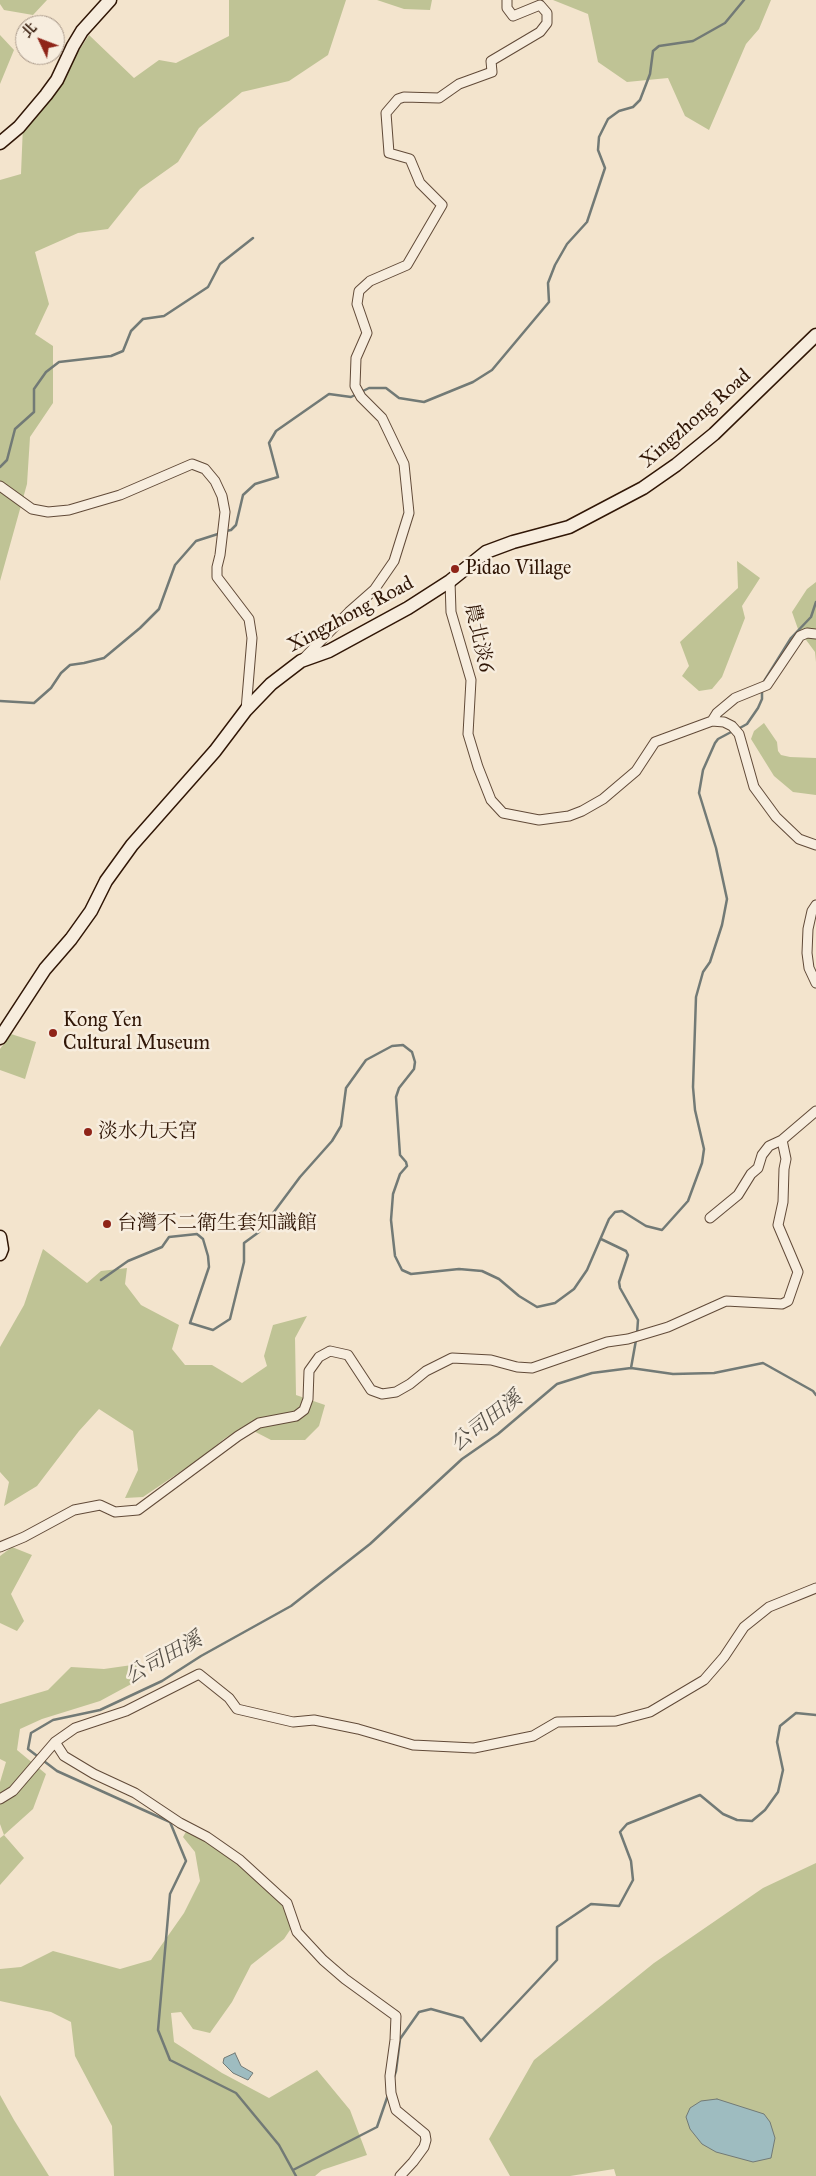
<!DOCTYPE html>
<meta charset="utf-8">
<style>
body{margin:0}
#map{position:relative;width:816px;height:2176px;overflow:hidden;background:#f3e4cd;font-family:"IM FELL Great Primer","Noto Serif TC",serif}
canvas{display:block}
.north{position:absolute;left:15px;top:15px;width:50px;height:50px;box-sizing:border-box;background:#f7edde;border:1px solid #a79788;border-radius:50%;rotate:313deg;font-size:14px;font-weight:700;line-height:20px;text-align:center;color:#301606}
.north::after{content:'';display:block;margin:auto;width:18px;height:22px;background:#8f2418;clip-path:polygon(50% 0,100% 100%,50% 72%,0 100%)}
</style>
<div id="map">
<canvas width="816" height="2176"></canvas>
<div class="north">北</div>
</div>
<script>
const c = document.querySelector('canvas').getContext('2d');
c.lineJoin = 'round';
function fillPath(path, color) { c.fillStyle = color; c.fill(path, 'evenodd'); }
const poly = rows => new Path2D(rows.map(r => 'M' + r).join(''));
function stroke(path, color, width, dash) { c.strokeStyle = color; c.lineWidth = width; c.lineCap = dash ? 'butt' : 'round'; c.setLineDash(dash || []); c.stroke(path); }
function drawText(font, color, halo, rows, align = 'center') {
  c.font = font + ' "IM FELL Great Primer","Noto Serif TC",serif'; c.lineWidth = 5; c.setLineDash([]); c.textBaseline = 'middle'; c.strokeStyle = halo; c.fillStyle = color; for (const [text, x, y, turn = 0] of rows) {
    c.save(); c.translate(x, y); c.rotate((+turn || 0) * Math.PI / 180); c.textAlign = isNaN(turn) ? turn : align; if (halo) c.strokeText(text, 0, 0); c.fillText(text, 0, 0); c.restore();
  }
}
const green = poly([
 [0,0,47,0,33,15,4,10,0,4],
 [229,0,346,0,328,55,289,81,242,92,199,128,178,162,140,189,108,229,78,233,35,252,49,304,35,334,53,346,53,403,30,437,27,484,0,581,0,180,21,174,23,125,50,95,89,35,134,78,159,60,176,63,229,36],
 [377,0,432,0,430,10,404,9],
 [553,0,771,0,759,29,746,44,709,130,685,116,668,78,627,82,598,62,588,14],
 [0,35,14,50,0,84],
 [737,561,760,578,742,606,745,618,722,677,712,689,699,691,682,676,689,666,680,642,738,588],
 [816,582,816,662,815,652,798,629,792,612,807,589],
 [764,723,777,742,778,751,781,755,790,757,816,758,816,795,793,792,774,776,751,739,754,731],
 [11,1034,36,1042,25,1079,0,1070,0,1049],
 [43,1249,87,1283,101,1271,127,1268,125,1284,141,1305,179,1325,172,1349,185,1365,212,1365,242,1383,267,1366,264,1356,273,1325,307,1316,295,1338,296,1395,325,1405,319,1426,305,1440,271,1440,244,1426,224,1439,202,1457,143,1497,125,1498,138,1470,133,1431,99,1409,79,1431,37,1486,4,1506,9,1482,0,1472,0,1347,24,1305],
 [12,1547,32,1555,11,1594,24,1621,17,1631,0,1623,0,1556],
 [139,1664,148,1675,100,1701,42,1719,20,1729,17,1750,46,1774,33,1809,4,1835,24,1858,0,1885,0,1838,4,1835,0,1824,0,1782,6,1762,0,1759,0,1704,48,1690,71,1667,104,1669],
 [187,1830,207,1839,261,1880,282,1904,292,1927,284,1939,251,1965,232,2002,210,2033,193,2029,181,2012,171,2013,174,2042,222,2073,269,2098,317,2070,350,2110,367,2155,322,2170,315,2176,114,2176,112,2126,75,2056,71,2022,51,2012,0,2001,0,1969,21,1967,53,1951,120,1969,151,1960,184,1913,200,1881,195,1852,183,1837],
 [816,1863,816,2176,616,2176,614,2169,570,2176,510,2176,489,2139,534,2060,654,1963,763,1888],
 [0,2095,14,2120,49,2176,0,2176]
]);
const water = poly([
 [235,2053,241,2066,253,2073,248,2080,233,2073,223,2063,224,2058,235,2053],
 [717,2099,764,2114,770,2122,775,2138,771,2158,753,2162,716,2152,702,2144,690,2129,686,2117,690,2108,701,2101,717,2099]
]);
const stream = poly([
 [0,467,7,460,15,429,34,412,34,389,46,372,59,362,111,356,123,351,131,331,143,319,164,316,208,287,220,264,253,238],
 [226,531,231,530,236,525,243,495,255,484,278,477,269,443,276,431,329,394,351,397,369,388,386,388,399,398,424,402,473,382,492,370,549,302,548,283,555,265,567,244,587,222,605,168,598,150,599,137,608,119,619,111,633,107,640,100,650,74,653,51,659,46,693,41,725,23,744,0],
 [763,683,791,638,811,617,816,602],
 [0,701,34,703,51,688,61,673,70,665,84,663,104,658,140,628,159,609,175,565,196,541,221,533],
 [738,729,747,724,758,708,762,699,762,689],
 [601,1239,626,1251,628,1255,619,1282,620,1288,638,1320,637,1334],
 [101,1280,128,1261,162,1247,169,1237,197,1234,203,1239,208,1256,209,1267,190,1323,213,1330,230,1319,244,1262,244,1243,259,1232,300,1177,332,1141,341,1126,346,1088,366,1060,392,1046,403,1045,412,1052,415,1062,414,1069,399,1088,396,1097,400,1155,406,1162,407,1166,400,1174,393,1194,391,1220,395,1256,402,1270,411,1274,459,1269,482,1271,499,1279,519,1296,537,1307,555,1303,574,1289,587,1270,609,1219,615,1212,622,1211,646,1226,662,1230,688,1201,702,1163,704,1149,695,1110,693,1087,696,997,703,972,710,962,722,925,727,899,716,848,699,793,703,770,715,743,718,739,733,731],
 [631,1368,636,1340],
 [393,2080,396,2071,400,2039,419,2012,431,2009,463,2018,481,2041,557,1960,557,1927,591,1904,619,1906,633,1880,631,1861,620,1832,627,1824,700,1795,723,1814,737,1820,752,1821,765,1810,778,1792,783,1770,777,1742,780,1726,796,1713,816,1715],
 [293,2170,377,2127,388,2095],
 [296,2176,279,2145,236,2093,170,2060,158,2030,170,1894,186,1861,170,1822,57,1771,28,1749,31,1733,53,1720,100,1710,162,1681,201,1656,291,1606,370,1544,462,1459,498,1434,557,1384,592,1373,631,1368,673,1374,714,1373,763,1363,813,1391,816,1395]
]);
const street = poly([
 [0,486,32,509,48,512,69,510,120,495,192,464,205,469,215,481,222,496,225,512,220,555,217,567,217,577,249,619,252,638,246,710],
 [450,581,451,612,471,680,468,734,478,767,491,800,503,813,539,820,569,816,582,811,603,799,636,771,655,742,712,721,717,713,735,698,767,685,800,636,807,633,816,634],
 [303,659,349,612,374,590,394,561,409,513,404,464,382,418,361,397,355,386,356,358,367,333,357,304,359,291,370,281,407,265,442,205,420,183,410,159,389,153,386,113,398,99,404,97,439,98,459,84,492,72,491,61,540,32,547,23,547,13,540,5,513,16,507,8,507,0],
 [712,721,724,722,732,726,739,734,754,787,776,817,799,839,816,845],
 [816,905,812,911,808,929,807,953,809,968,816,983],
 [710,1218,738,1195,751,1174,758,1168,762,1155,769,1146,782,1140,816,1111],
 [0,1547,24,1537,74,1510,100,1505,115,1512,138,1510,238,1436,259,1423,296,1416,304,1410,308,1399,309,1371,319,1357,330,1351,348,1355,371,1390,382,1394,396,1392,410,1384,426,1371,452,1358,491,1360,517,1367,532,1368,607,1342,628,1339,668,1327,726,1301,782,1304,788,1301,798,1272,778,1225,783,1202,784,1169,786,1159,782,1140],
 [55,1742,64,1756,94,1774,135,1793,180,1823,207,1837,240,1860,287,1903,297,1932,323,1960,345,1979,396,2016,395,2040,390,2076,391,2093,396,2110,425,2134,426,2140,424,2147,413,2162,400,2176],
 [0,1799,13,1791,55,1742,75,1728,126,1711,199,1674,229,1698,237,1709,293,1722,314,1720,358,1729,413,1745,474,1748,533,1736,557,1722,616,1721,650,1712,704,1680,724,1657,744,1627,769,1607,816,1588]
]);
const secondary = poly([
 [0,143,19,127,46,95,57,80,73,46,82,31,110,0],
 [0,1038,45,969,71,939,91,911,106,881,132,845,215,751,246,710,271,684,301,661,329,651,408,608,450,581,486,552,513,542,569,527,643,488,676,465,714,434,816,335],
 [0,1237,2,1249,0,1254]
]);
const markers = [
 [455,569,5,"#8f2418"],
 [53,1033,5,"#8f2418"],
 [88,1132,5,"#8f2418"],
 [107,1224,5,"#8f2418"]
];
const streetNames = [
 ["Xingzhong Road",696,419,-41],
 ["Xingzhong Road",351,615,-28],
 ["農北淡6",478,638,77]
];
const poiNames = [
 ["Pidao Village",465,569],
 ["Kong Yen",63,1021],
 ["Cultural Museum",63,1044],
 ["淡水九天宮",98,1132],
 ["台灣不二衛生套知識館",117,1224]
];
const waterNames = [
 ["公司田溪",487,1422,-38],
 ["公司田溪",164,1659,-29]
];
fillPath(green, '#bfc395');
fillPath(water, '#9ebcc0');
stroke(water, '#727a76', 1);
stroke(stream, '#727a76', 2.5);
stroke(street, '#614a38', 11);
stroke(secondary, '#301606', 15);
stroke(street, '#f7edde', 9);
stroke(secondary, '#f7edde', 12);
for (const [x, y, r, color] of markers) { const dot = new Path2D(); dot.arc(x, y, r, 0, 2 * Math.PI); c.fillStyle = color; c.fill(dot); stroke(dot, '#f7edde', 2); }
drawText('20px', '#301606', '#f7edde', streetNames);
drawText('20px', '#301606', '#f7edde', poiNames, 'left');
drawText('italic 21px', '#565047', '#f7edde', waterNames);
</script>
